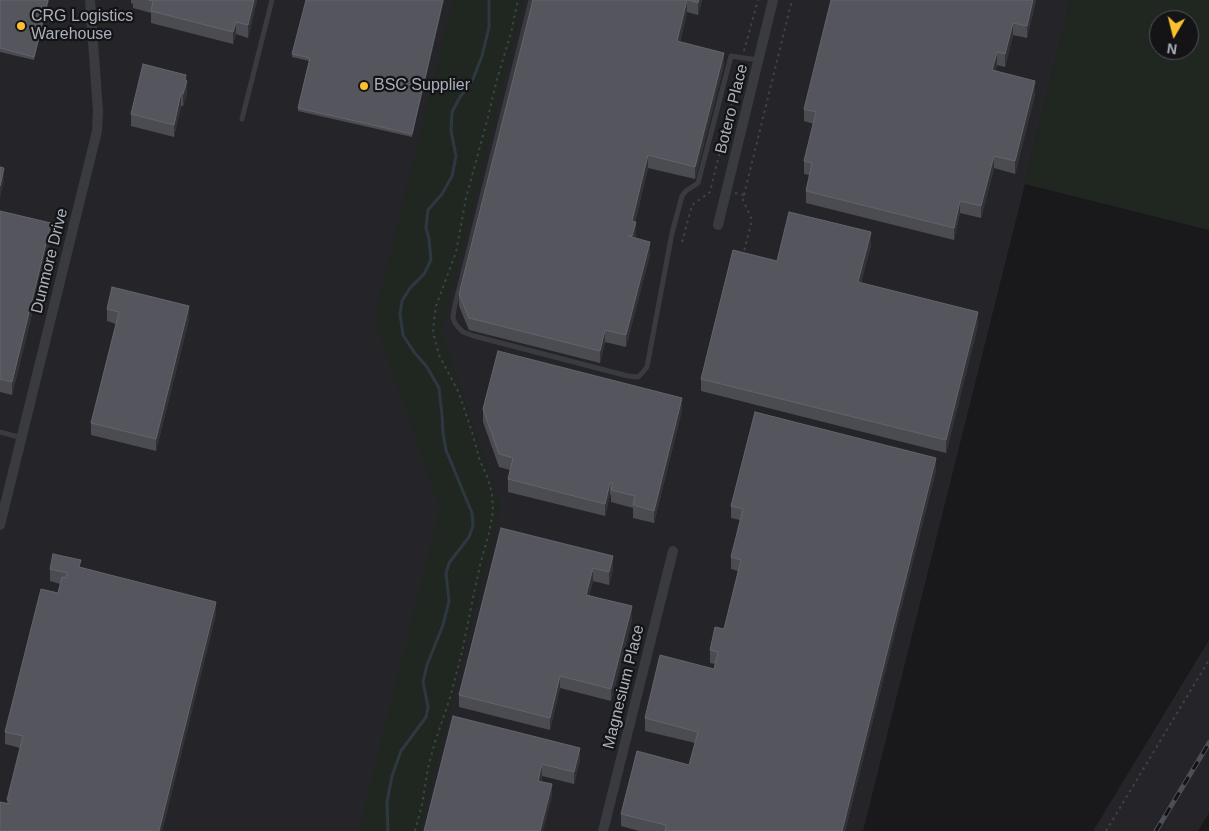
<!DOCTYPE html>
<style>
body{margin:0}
#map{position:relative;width:1209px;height:831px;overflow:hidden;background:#19191c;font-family:Arial,sans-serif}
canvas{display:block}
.north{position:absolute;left:1149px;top:10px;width:50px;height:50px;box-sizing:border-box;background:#141417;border:1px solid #505259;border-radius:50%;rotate:188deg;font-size:14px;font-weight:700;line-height:20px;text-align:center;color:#abb0bc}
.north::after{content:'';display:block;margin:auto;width:18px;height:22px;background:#fdc130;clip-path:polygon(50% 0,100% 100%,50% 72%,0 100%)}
</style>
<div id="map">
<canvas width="1209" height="831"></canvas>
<div class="north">N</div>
</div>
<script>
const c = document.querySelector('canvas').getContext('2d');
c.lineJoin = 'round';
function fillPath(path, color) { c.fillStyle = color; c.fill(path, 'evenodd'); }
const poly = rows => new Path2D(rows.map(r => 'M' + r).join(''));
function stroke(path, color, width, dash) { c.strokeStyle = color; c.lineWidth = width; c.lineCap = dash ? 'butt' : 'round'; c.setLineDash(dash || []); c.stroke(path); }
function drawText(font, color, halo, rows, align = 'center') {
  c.font = font + ' Arial,sans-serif'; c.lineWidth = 4.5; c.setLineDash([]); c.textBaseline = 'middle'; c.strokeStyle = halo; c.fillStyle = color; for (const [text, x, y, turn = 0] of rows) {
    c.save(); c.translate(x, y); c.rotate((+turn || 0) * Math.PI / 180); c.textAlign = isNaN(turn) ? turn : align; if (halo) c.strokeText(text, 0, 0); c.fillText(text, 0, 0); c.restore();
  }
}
const built = poly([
 [0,0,1071,0,863,831,0,831],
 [1209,640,1209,813,1198,831,1093,831]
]);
const green = poly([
 [453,0,524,0,441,335,443,336,501,506,420,831,359,831,440,509,374,319],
 [1071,0,1209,0,1209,230,1025,184],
 [1159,20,1189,20,1189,50,1159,50]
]);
const stream = poly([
 [388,831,387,802,392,776,401,751,426,717,428,707,423,682,427,665,443,625,449,601,446,573,449,563,469,537,473,526,472,513,446,450,443,433,442,415,439,388,427,367,414,352,403,335,400,314,402,301,410,288,424,274,431,260,429,239,426,228,428,210,442,194,452,176,456,156,451,131,452,112,460,97,473,79,482,56,489,27,489,0]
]);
const path = poly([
 [744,51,758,0],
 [735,193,744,195,743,200,752,220,744,251],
 [744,195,792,0],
 [682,242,692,205,710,192,741,65],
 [415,831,422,805,428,768,434,745,450,698,462,652,473,598,481,561,489,533,493,512,492,493,487,476,480,461,472,432,459,393,439,355,434,336,433,329,436,306,456,252,466,198,488,117,497,79,511,33,518,0],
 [1106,831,1209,660]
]);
const service = poly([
 [531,0,454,309,453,318,455,323,459,328,463,332,474,336,628,376,638,377,642,373,647,367,672,233,682,196,686,191,698,183,731,56,758,60],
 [242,119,272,0],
 [0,432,22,438]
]);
const minor = poly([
 [718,225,773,0],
 [0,525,97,131,98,111,90,0],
 [603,831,673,551]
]);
const rail = poly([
 [1156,831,1209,743]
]);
const wall = poly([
 [0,0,49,0,34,60,0,52],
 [131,0,257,0,248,38,236,34,233,44,151,23,151,13,133,8,133,4,131,3],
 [444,0,412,137,298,111,298,108,309,61,292,57,292,54],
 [533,0,702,0,698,15,687,12,680,42,724,65,695,179,648,168,635,222,636,234,635,238,650,254,626,347,605,342,600,363,469,330,459,306,459,294],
 [1036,0,1027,38,1013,35,1005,67,997,65,995,71,1035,94,1015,174,994,168,981,218,960,213,954,240,806,203,806,191,810,175,804,174,804,161,814,124,804,121,804,109],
 [186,81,187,93,183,106,181,106,174,137,131,126,131,114],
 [0,211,51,236,12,395,0,392],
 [871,245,861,283,978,325,946,453,701,391,701,379,777,261],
 [107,309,189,319,156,451,91,435,91,423,116,324,107,321],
 [483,409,682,410,654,523,633,518,633,508,611,502,611,495,610,495,605,516,508,492,508,479,510,470,499,467,483,422],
 [936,470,845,831,639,831,621,826,621,814,689,765,695,743,645,731,645,718,714,669,715,664,710,663,710,650,724,629,738,571,731,569,731,557,740,520,731,518,731,506],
 [501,528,613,569,609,585,593,581,589,595,632,619,611,701,560,688,550,730,459,707,459,695],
 [81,567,216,614,162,831,0,831,0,802,7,803,7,800,20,748,5,744,5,732,58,593,60,584,50,581,50,569],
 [453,716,580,760,574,784,542,776,541,782,552,797]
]);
const shadedWall = poly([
 [48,0,49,0,34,60,34,57],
 [254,0,257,0,248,38,248,25],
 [443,0,444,0,412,137,412,134],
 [687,0,687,12,677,53,677,41],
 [699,0,702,0,698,15,698,3],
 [1033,0,1036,0,1027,38,1027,26],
 [236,22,236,34,233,44,233,32],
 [1013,23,1013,35,1005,67,1005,54],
 [997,52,997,65,992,83,992,70],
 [724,53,724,65,695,179,695,167],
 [186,75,187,93,183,106,183,94,185,80],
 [1035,81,1035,94,1015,174,1015,161],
 [181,93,181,106,174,137,174,125],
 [648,155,648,168,632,233,632,221],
 [994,156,994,168,981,218,981,206],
 [4,168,4,181,0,198,0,186],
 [960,201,960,213,954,240,954,228],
 [636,222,636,234,632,248,632,236],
 [51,223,51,236,12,395,12,382],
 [871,232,871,245,858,294,858,282],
 [650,242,650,254,626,347,626,335],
 [189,306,189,319,156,451,156,439],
 [978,312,978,325,946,453,946,440],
 [605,330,605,342,600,363,600,351],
 [682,398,682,410,654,523,654,511],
 [936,458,936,470,845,831,842,831],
 [610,483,610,495,605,516,605,504],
 [613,556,613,569,609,585,609,572],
 [593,568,593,581,586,607,586,595],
 [216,602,216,614,162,831,159,831],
 [632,606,632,619,611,701,611,689],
 [560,676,560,688,550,730,550,718],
 [580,748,580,760,574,784,574,772],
 [542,764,542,776,538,793,538,781],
 [552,784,552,797,543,831,540,831]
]);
const building = poly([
 [0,0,48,0,34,57,0,48,0,0],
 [149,0,254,0,248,25,236,22,233,32,151,11,153,1,149,0],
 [306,0,443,0,412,134,298,108,310,58,292,54,306,0],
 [533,0,687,0,677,41,724,53,695,167,648,155,632,221,636,222,632,236,629,235,628,236,650,242,626,335,605,330,600,351,469,318,459,294,533,0],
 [688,0,699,0,698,3,688,0],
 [831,0,1033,0,1027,26,1013,23,1005,54,997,52,992,70,1035,81,1015,161,994,156,981,206,960,201,954,228,806,191,812,163,804,161,816,112,804,109,831,0],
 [143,64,186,75,185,80,187,81,183,94,181,93,174,125,131,114,143,64],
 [0,167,4,168,0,186,0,167],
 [0,211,51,223,12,382,0,379,0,211],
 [789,212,871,232,858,282,978,312,946,440,701,379,733,250,777,261,789,212],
 [112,287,189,306,156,439,91,423,119,312,107,309,112,287],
 [498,351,682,398,654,511,633,505,635,496,611,490,613,483,610,483,605,504,508,479,513,458,499,454,483,409,498,351],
 [755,412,936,458,842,831,665,831,666,825,621,814,637,751,689,765,698,732,645,718,660,655,714,669,718,652,710,650,715,627,724,629,741,560,731,557,743,509,731,506,755,412],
 [501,528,613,556,609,572,593,568,586,595,632,606,611,689,560,676,550,718,459,695,501,528],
 [53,554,81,560,79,567,216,602,159,831,5,831,0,830,0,802,9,804,10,801,7,800,23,736,5,732,41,589,58,593,62,577,66,578,67,573,50,569,53,554],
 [453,716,580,748,574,772,542,764,538,781,552,784,540,831,424,831,453,716]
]);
const markers = [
 [21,26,5,"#fdc130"],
 [364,86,5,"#fdc130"]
];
const poiNames = [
 ["CRG Logistics",31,17],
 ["Warehouse",31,35],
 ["BSC Supplier",374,86]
];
const streetNames = [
 ["Botero Place",732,109,-76],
 ["Dunmore Drive",50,261,-76],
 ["Magnesium Place",624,687,-76]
];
fillPath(built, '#252529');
fillPath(green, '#1f2720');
stroke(stream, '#2e3841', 3);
stroke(path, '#404248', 2, [2.5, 4]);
stroke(service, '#3a3b41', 5);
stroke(minor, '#3a3b41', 10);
stroke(rail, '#4d4f56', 5);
stroke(rail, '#141417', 3, [9]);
fillPath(wall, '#4a4c51');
fillPath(shadedWall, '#323337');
fillPath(building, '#55565d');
stroke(building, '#62646c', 1);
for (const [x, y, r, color] of markers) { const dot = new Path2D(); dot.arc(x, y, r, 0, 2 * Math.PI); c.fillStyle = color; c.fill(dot); stroke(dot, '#141417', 2); }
drawText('16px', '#abb0bc', '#141417', poiNames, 'left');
drawText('16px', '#abb0bc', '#141417', streetNames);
</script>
